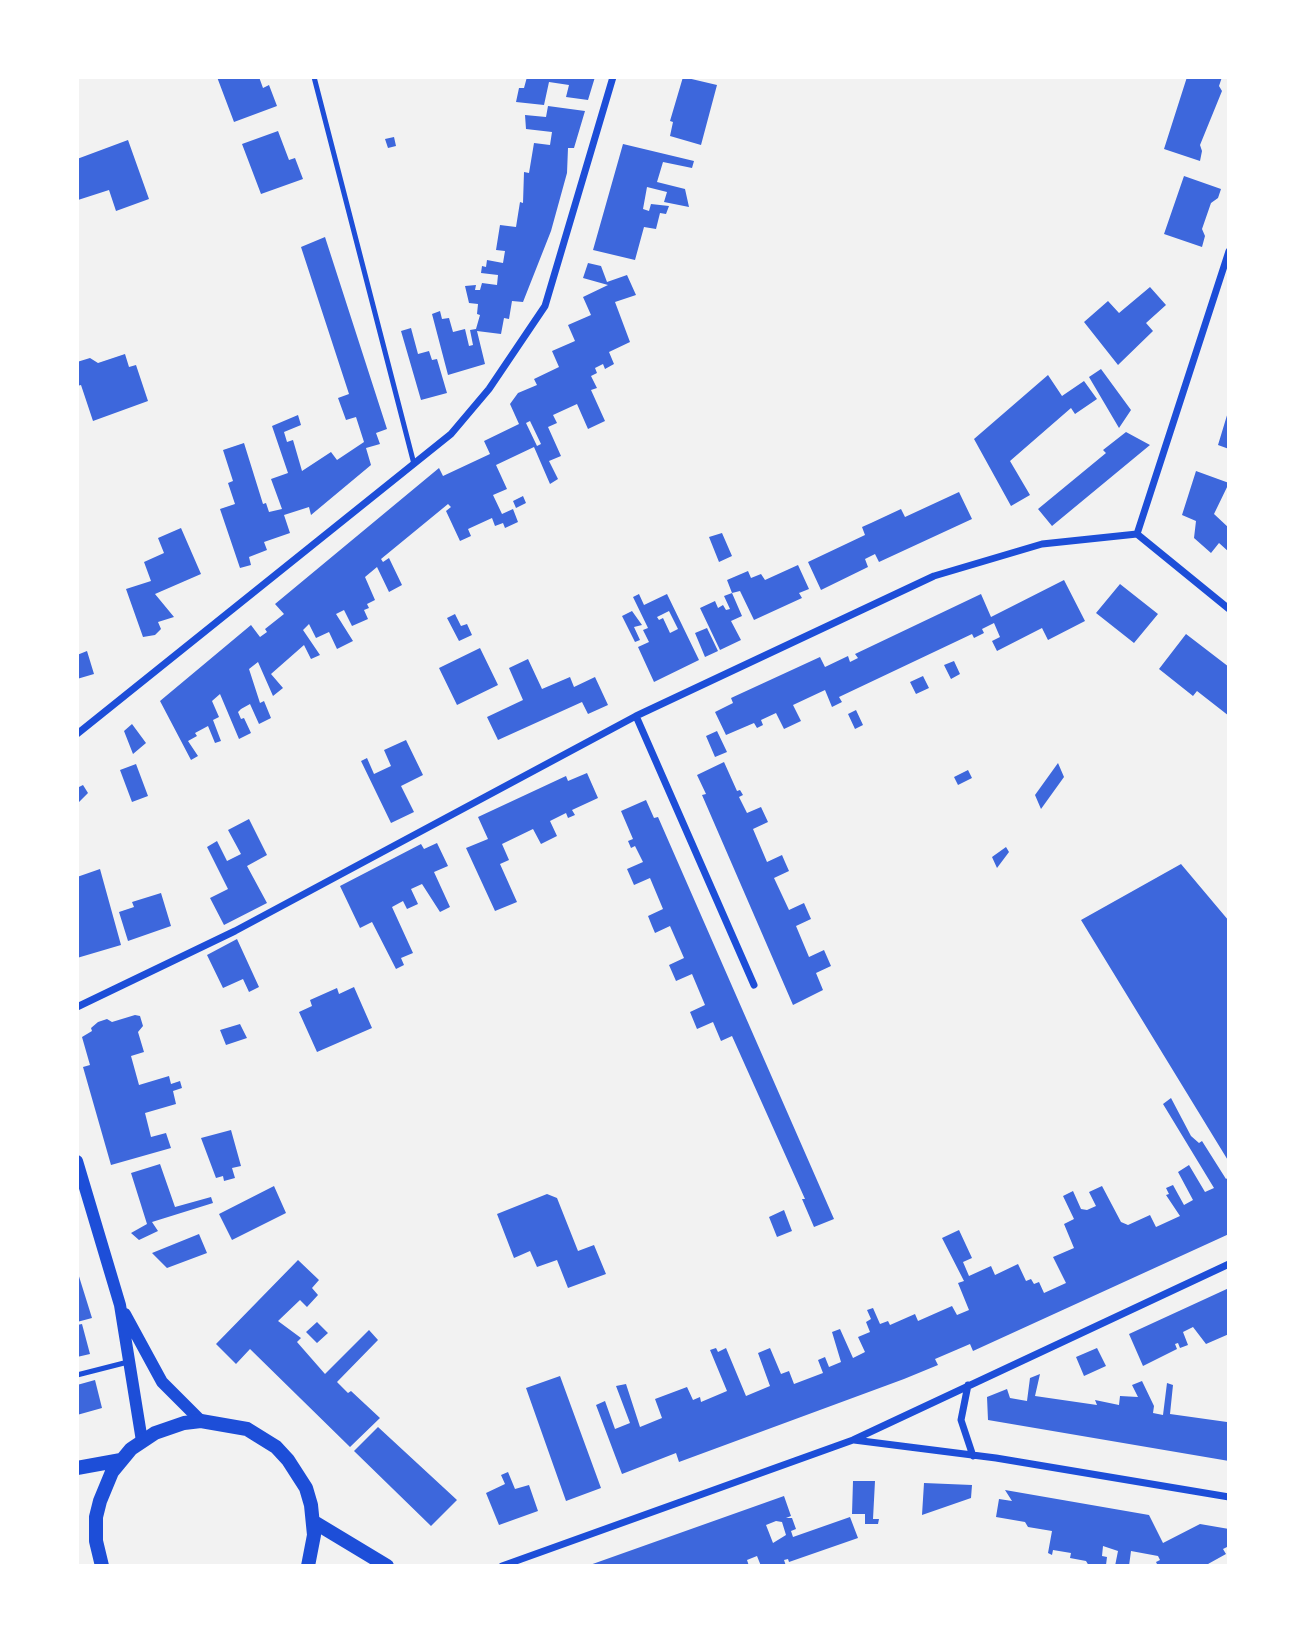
<!DOCTYPE html>
<style>
body{margin:0}
#map{position:relative;width:1306px;height:1643px;overflow:hidden;background:#f2f2f2;font-family:"Asap Condensed",sans-serif}
canvas{display:block}
.frame{position:absolute;inset:0;border:79px solid #fff;pointer-events:none}
</style>
<div id="map">
<canvas width="1306" height="1643"></canvas>
<div class="frame"></div>
</div>
<script>
const c = document.querySelector('canvas').getContext('2d');
c.lineJoin = 'round';
function fillPath(path, color) { c.fillStyle = color; c.fill(path, 'evenodd'); }
const poly = rows => new Path2D(rows.map(r => 'M' + r).join(''));
function stroke(path, color, width, dash) { c.strokeStyle = color; c.lineWidth = width; c.lineCap = dash ? 'butt' : 'round'; c.setLineDash(dash || []); c.stroke(path); }
const building = poly([
 [217,77,259,77,263,88,269,85,277,106,234,122],
 [527,77,595,77,588,100,566,97,569,85,549,82,544,105,516,102,519,88,524,88],
 [683,77,717,85,701,145,670,136,673,122,670,121],
 [1187,77,1222,77,1219,86,1222,91,1200,145,1202,151,1200,161,1164,149],
 [548,106,585,111,574,148,568,148,567,173,551,231,523,302,512,301,509,319,504,318,501,334,477,331,485,364,448,375,432,314,440,311,442,319,449,318,453,332,465,329,469,346,473,345,470,330,476,329,480,315,477,314,478,304,469,303,465,286,476,285,475,290,480,290,482,283,497,285,498,275,481,273,482,266,486,267,487,260,503,263,505,251,496,250,500,225,516,227,520,202,523,203,524,172,529,173,534,143,550,145,552,132,526,129,525,115,546,117],
 [278,131,289,160,295,158,303,179,261,194,242,144],
 [394,137,396,146,388,148,385,139],
 [128,140,149,199,116,211,109,190,78,200,77,159],
 [623,144,694,161,692,168,663,162,657,182,685,189,689,207,664,202,667,192,647,187,643,209,649,211,651,204,669,206,666,214,660,213,656,229,644,227,635,260,593,250],
 [1184,176,1221,189,1218,198,1211,203,1202,229,1205,236,1202,247,1164,234],
 [325,237,387,429,376,433,380,444,366,448,371,465,311,515,309,507,284,515,290,533,264,542,267,550,249,557,251,565,240,568,220,509,235,504,228,483,233,481,223,450,244,443,263,504,266,503,269,512,282,509,271,479,288,473,272,426,298,415,301,425,284,432,287,442,293,440,302,471,331,452,337,460,364,442,356,417,346,420,338,398,349,394,301,247],
 [588,263,601,266,607,282,627,275,636,295,615,302,630,342,609,352,614,364,605,369,603,364,595,368,597,373,591,376,597,388,591,390,605,421,588,429,577,404,553,415,557,423,548,427,561,456,549,461,558,479,550,484,534,447,496,465,507,489,493,495,502,514,513,509,518,522,505,528,503,523,495,526,492,518,468,529,471,536,460,541,446,511,451,507,448,504,381,559,383,562,389,558,402,585,389,592,377,567,365,577,375,600,367,604,369,608,364,610,368,619,352,626,344,610,336,614,353,641,337,649,329,632,316,638,309,624,303,630,320,655,311,659,304,645,271,674,283,688,273,696,258,662,249,669,260,703,264,701,271,718,259,724,250,704,241,709,238,712,241,719,244,718,251,733,239,739,220,694,212,701,219,717,213,720,221,741,215,743,208,726,195,733,197,736,188,741,198,756,191,760,160,701,251,625,260,637,267,632,265,629,284,614,275,604,439,468,443,476,490,454,484,441,519,424,510,404,518,393,537,385,534,379,559,367,552,351,575,341,568,325,591,315,583,297,608,285,583,278],
 [530,421,541,444,537,446,526,423],
 [1150,287,1166,305,1146,323,1153,331,1118,365,1084,322,1108,301,1119,313],
 [411,328,418,354,429,351,432,360,437,359,447,393,421,400,401,331],
 [125,354,129,367,136,365,148,401,93,421,81,385,77,386,77,362,90,358,98,363],
 [1101,369,1131,410,1119,428,1089,377],
 [1048,375,1062,396,1084,381,1097,399,1075,414,1071,408,1010,461,1030,495,1011,506,974,439],
 [1228,412,1229,412,1229,449,1218,445],
 [1126,432,1150,445,1052,526,1038,509,1106,453,1103,450],
 [1196,471,1229,483,1214,514,1229,528,1229,552,1219,543,1211,553,1194,538,1196,521,1182,515],
 [959,492,972,519,879,562,875,554,865,559,868,567,821,590,808,562,865,535,862,527,871,523,901,509,905,517],
 [523,496,526,503,516,508,513,501],
 [181,528,201,574,155,594,174,617,158,622,161,629,155,635,143,637,126,589,151,581,144,562,164,553,158,538],
 [722,533,732,556,719,562,709,537],
 [798,565,809,589,799,593,802,598,754,620,740,591,732,593,742,616,731,621,741,640,720,650,700,608,715,601,718,608,723,605,726,610,730,609,724,596,732,593,727,580,748,571,751,578,761,574,765,580],
 [1064,580,1085,621,1048,640,1042,628,997,651,992,641,1000,637,994,623,982,629,984,633,974,638,972,634,839,697,842,702,832,707,825,690,793,705,801,721,784,729,776,713,761,720,763,725,757,728,754,723,726,735,715,712,733,703,731,698,820,657,825,667,848,656,850,662,858,658,855,654,981,594,991,617],
 [1120,584,1158,614,1134,643,1096,613],
 [639,594,644,605,667,594,699,660,654,682,638,647,649,642,643,630,648,628,633,597],
 [669,611,678,629,670,633,663,618,659,620,657,617],
 [632,611,642,625,634,627,640,640,635,642,622,616],
 [455,614,461,626,467,624,472,635,459,641,447,618],
 [707,628,718,651,705,657,695,633],
 [1186,634,1229,667,1229,716,1197,691,1193,696,1159,669],
 [480,648,498,685,457,705,439,668],
 [87,651,94,674,77,679,77,655],
 [528,659,542,689,570,677,574,687,595,677,608,705,588,714,582,702,498,740,487,717,523,700,509,668],
 [954,661,960,674,951,679,944,665],
 [923,676,929,688,916,694,910,682],
 [856,710,863,725,855,729,848,714],
 [132,724,146,743,133,754,124,731],
 [717,731,727,752,715,757,706,736],
 [406,740,423,775,401,786,414,812,391,823,361,761,367,758,374,774,391,766,384,750],
 [724,762,737,791,740,790,743,795,739,797,747,813,761,807,768,822,753,829,767,862,782,855,785,862,789,871,774,878,789,910,804,903,811,919,796,926,809,957,824,950,831,966,816,973,823,990,793,1005,702,795,706,794,697,775],
 [1058,763,1064,777,1041,809,1035,795],
 [136,764,148,796,132,802,120,770],
 [968,770,972,778,958,785,954,777],
 [587,773,598,798,572,810,575,815,568,818,566,813,550,821,557,836,541,844,533,829,502,844,509,860,500,864,517,902,495,911,466,848,488,839,478,817,566,776,568,781],
 [77,782,79,787,83,785,88,793,77,804],
 [646,800,654,818,658,817,834,1219,814,1227,802,1199,805,1199,732,1036,721,1041,713,1022,697,1029,690,1012,705,1005,692,974,676,981,669,965,684,958,670,926,655,933,652,926,648,916,663,909,650,878,634,885,627,869,643,862,635,846,631,848,628,841,633,839,621,811],
 [249,819,267,855,247,866,267,903,224,925,210,898,228,889,207,847,217,841,227,861,241,854,228,830],
 [437,843,448,866,434,872,450,907,440,912,422,884,411,889,418,904,407,909,403,901,392,907,413,953,401,958,404,965,396,969,372,922,360,928,340,886,421,844,424,849],
 [1006,847,1009,852,997,868,992,857],
 [1181,864,1229,921,1229,1162,1081,920],
 [100,869,121,945,77,958,77,877],
 [161,893,171,926,128,941,119,912,134,907,132,902],
 [237,939,259,987,249,992,243,979,223,988,207,955],
 [354,987,372,1028,317,1052,299,1012,312,1006,310,1000,337,988,339,994],
 [135,1015,140,1016,143,1026,138,1032,144,1052,131,1056,139,1085,169,1076,171,1084,180,1081,182,1088,173,1091,176,1104,145,1113,151,1137,166,1133,171,1148,111,1165,83,1067,90,1065,82,1037,92,1031,91,1028,98,1022,107,1019,112,1022],
 [240,1024,247,1038,226,1045,220,1030],
 [1171,1098,1191,1136,1199,1143,1202,1141,1226,1179,1229,1177,1229,1234,973,1351,970,1344,935,1359,938,1365,904,1379,679,1462,676,1453,622,1474,596,1405,605,1401,615,1429,630,1423,616,1386,626,1384,640,1427,662,1418,655,1399,687,1387,693,1400,700,1397,701,1402,727,1391,710,1350,716,1348,718,1352,726,1348,746,1396,770,1386,758,1353,770,1348,781,1374,789,1371,794,1384,823,1373,818,1360,825,1357,829,1367,841,1362,832,1332,840,1329,853,1358,865,1352,858,1337,870,1332,866,1322,871,1319,867,1310,873,1308,880,1324,888,1321,890,1325,915,1314,918,1321,952,1306,957,1315,969,1310,958,1283,964,1281,942,1238,959,1230,972,1258,963,1262,969,1276,991,1266,995,1275,1018,1264,1026,1281,1031,1279,1034,1284,1039,1282,1044,1293,1066,1283,1053,1257,1074,1248,1064,1224,1074,1219,1063,1196,1073,1191,1081,1209,1087,1210,1096,1206,1089,1192,1102,1186,1121,1222,1128,1225,1150,1215,1156,1227,1180,1216,1166,1195,1169,1194,1166,1188,1173,1185,1184,1205,1193,1200,1178,1172,1189,1165,1205,1192,1214,1188,1163,1104],
 [231,1130,241,1166,232,1168,235,1178,224,1181,223,1176,216,1178,201,1138],
 [160,1164,175,1207,211,1197,213,1203,152,1222,158,1231,139,1240,131,1233,147,1224,131,1173],
 [274,1186,286,1213,232,1240,219,1214],
 [547,1194,557,1198,578,1251,594,1245,606,1274,568,1288,557,1260,537,1267,530,1251,514,1258,497,1214],
 [784,1210,792,1231,777,1237,769,1217],
 [199,1234,207,1253,167,1268,152,1253],
 [298,1260,319,1280,312,1288,318,1295,307,1307,300,1300,278,1321,301,1338,297,1342,325,1374,369,1330,378,1340,337,1382,348,1393,351,1391,380,1418,350,1447,250,1349,236,1364,216,1344],
 [77,1270,92,1318,77,1322],
 [1229,1288,1229,1334,1206,1344,1193,1327,1183,1332,1188,1345,1180,1348,1178,1343,1175,1344,1177,1349,1143,1366,1129,1334],
 [317,1322,328,1333,317,1343,306,1332],
 [82,1324,90,1354,77,1357,77,1325],
 [1097,1348,1106,1366,1084,1376,1076,1357],
 [1040,1374,1035,1396,1097,1405,1095,1400,1119,1405,1120,1396,1138,1397,1132,1385,1142,1381,1154,1406,1153,1413,1163,1415,1167,1383,1173,1385,1170,1414,1227,1422,1229,1417,1229,1461,988,1420,987,1397,1007,1389,1010,1398,1027,1401,1030,1378],
 [560,1376,601,1488,566,1501,526,1388],
 [95,1380,102,1408,77,1415,77,1385],
 [378,1427,457,1500,431,1526,354,1451],
 [508,1472,515,1489,529,1485,538,1511,499,1525,486,1493,505,1484,501,1475],
 [853,1481,875,1481,873,1519,879,1519,878,1524,865,1524,865,1514,852,1514],
 [924,1483,972,1485,971,1498,922,1515],
 [1005,1490,1149,1515,1163,1543,1200,1524,1229,1529,1229,1546,1223,1549,1226,1554,1208,1564,1209,1566,1158,1566,1156,1562,1160,1560,1158,1556,1131,1551,1129,1566,1115,1566,1118,1551,1103,1546,1102,1556,1107,1557,1106,1565,1089,1566,1086,1561,1070,1558,1071,1553,1053,1550,1052,1555,1048,1553,1052,1531,1028,1527,1025,1522,996,1517,999,1499,1012,1501],
 [784,1496,791,1516,786,1518,792,1518,796,1529,791,1531,793,1537,850,1517,858,1538,789,1562,788,1559,784,1560,786,1566,761,1566,757,1556,747,1560,749,1566,587,1566],
 [776,1521,782,1522,786,1535,773,1543,766,1525]
]);
const service = poly([
 [314,77,414,464],
 [77,1375,128,1362]
]);
const minor = poly([
 [1137,534,1229,251],
 [636,716,754,985],
 [77,734,451,434,489,389,545,306,613,77],
 [77,1007,235,931,636,716,934,576,1042,544,1137,534,1229,609],
 [968,1385,961,1420,973,1456],
 [854,1440,996,1458,1229,1497],
 [502,1566,853,1440,1229,1264]
]);
const tertiary = poly([
 [77,1161,120,1305,142,1441],
 [125,1314,162,1382,201,1421]
]);
const secondary = poly([
 [77,1468,121,1460],
 [314,1522,387,1566],
 [102,1566,96,1541,96,1517,100,1501,112,1472,131,1449,155,1433,184,1423,201,1421,247,1429,276,1447,288,1460,306,1488,311,1505,314,1535,308,1566]
]);
fillPath(building, '#3d67dc');
stroke(service, '#1d4ed8', 5);
stroke(minor, '#1d4ed8', 7);
stroke(tertiary, '#1d4ed8', 12);
stroke(secondary, '#1d4ed8', 14);
</script>
